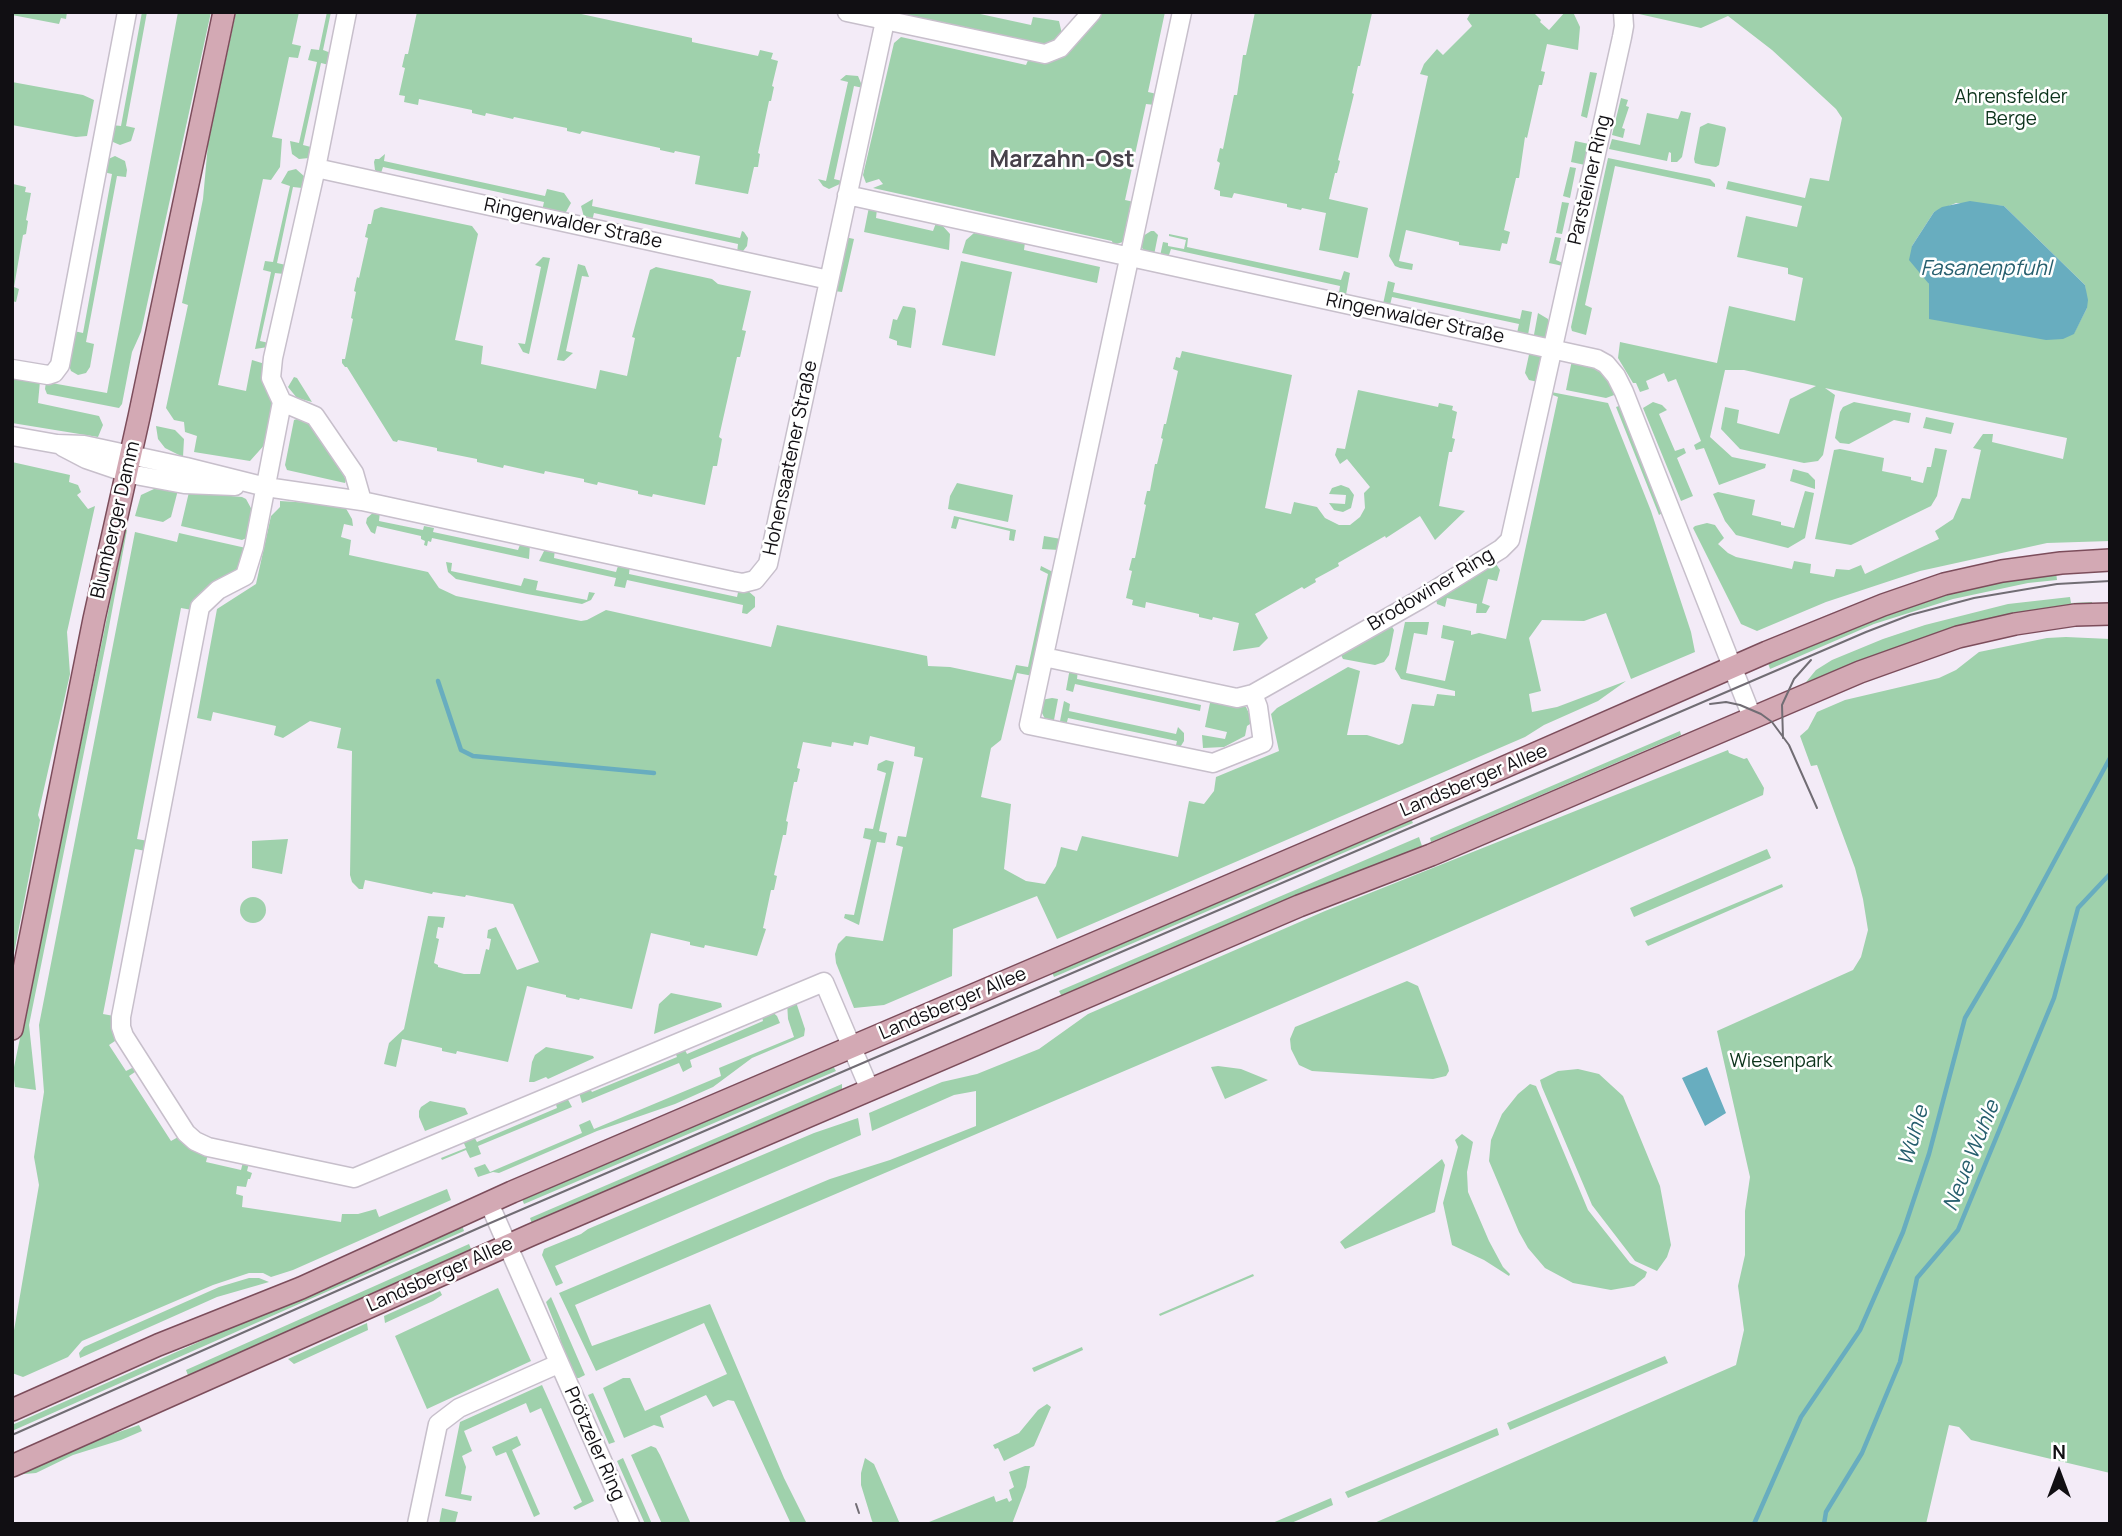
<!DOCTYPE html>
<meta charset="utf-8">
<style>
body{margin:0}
#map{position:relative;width:2122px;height:1536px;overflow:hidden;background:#f3ebf7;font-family:Manrope,sans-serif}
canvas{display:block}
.frame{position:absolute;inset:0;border:14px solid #110f13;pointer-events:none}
.north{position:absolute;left:2024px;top:1438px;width:70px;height:70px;-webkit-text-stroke:5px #fff;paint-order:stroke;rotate:0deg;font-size:19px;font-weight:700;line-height:28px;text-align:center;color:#110f13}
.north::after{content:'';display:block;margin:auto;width:24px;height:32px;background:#110f13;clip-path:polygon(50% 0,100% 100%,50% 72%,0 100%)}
</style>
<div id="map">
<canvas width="2122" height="1536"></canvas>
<div class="frame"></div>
<div class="north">N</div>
</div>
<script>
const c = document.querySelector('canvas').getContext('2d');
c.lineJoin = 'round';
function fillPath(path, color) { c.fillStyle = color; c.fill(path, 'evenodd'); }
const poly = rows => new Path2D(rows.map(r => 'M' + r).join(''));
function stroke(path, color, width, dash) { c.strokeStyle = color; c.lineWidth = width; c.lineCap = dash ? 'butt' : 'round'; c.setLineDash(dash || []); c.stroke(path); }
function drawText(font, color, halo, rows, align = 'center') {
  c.font = font + ' Manrope,sans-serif'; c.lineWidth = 5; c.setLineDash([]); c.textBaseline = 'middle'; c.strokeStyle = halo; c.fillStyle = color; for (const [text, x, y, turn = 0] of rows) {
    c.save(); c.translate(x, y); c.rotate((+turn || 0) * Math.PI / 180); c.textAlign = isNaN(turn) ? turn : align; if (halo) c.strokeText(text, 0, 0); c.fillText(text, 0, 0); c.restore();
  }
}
const green = poly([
 [12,12,67,12,66,19,61,18,59,24,12,15],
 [142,12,147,12,126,126,135,128,131,141,120,145,113,142,110,137,112,125,121,126],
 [178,12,211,12,141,332,132,352,122,404,119,408,47,394,45,389,46,382,107,393],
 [236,12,299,12,292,44,301,46,298,58,289,57,272,137,282,139,280,167,271,180,263,179,218,385,246,391,252,360,265,364,262,380,273,406,267,442,250,461,194,452,197,436,185,432,184,422,174,420,166,408,188,305,182,303,203,199,208,144],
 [327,12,331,12,323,50,331,53,329,65,321,63,303,145,311,147,309,158,299,159,292,154,290,141,299,143,317,62,308,60,311,49,319,50],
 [417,12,572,12,692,38,692,42,758,56,760,50,773,53,771,59,778,61,772,86,774,87,771,101,769,101,758,153,760,154,758,167,754,167,748,194,695,184,700,156,675,151,674,153,660,150,660,148,582,131,580,134,567,131,567,128,514,117,513,119,486,113,485,116,472,113,472,110,419,99,418,105,404,102,405,96,399,95,405,68,402,67,405,54,408,54],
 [882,12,971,12,1031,25,1033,17,1059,21,1062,34,1049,46],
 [1101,12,1165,12,1148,92,1157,94,1155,105,1146,104,1125,200,1134,202,1126,237,1123,242,1113,245,1112,241,873,188,883,184,879,179,866,183,863,175,894,43,901,37,1026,65,1029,58,1051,61,1061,57],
 [1255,12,1375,12,1372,13,1360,66,1358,66,1352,93,1354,94,1338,160,1340,161,1337,173,1335,173,1329,199,1368,208,1358,258,1319,250,1326,213,1302,208,1301,210,1287,207,1287,204,1234,193,1232,198,1220,196,1220,191,1214,189,1220,163,1217,161,1220,148,1223,149,1234,95,1237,95,1243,55,1246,55],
 [1471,12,1533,12,1541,20,1540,22,1549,30,1565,12,1573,12,1580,27,1578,50,1547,44,1541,71,1545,72,1542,85,1539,85,1527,138,1525,137,1519,178,1516,178,1504,230,1510,232,1507,244,1502,243,1500,251,1459,245,1459,242,1406,230,1399,261,1413,264,1412,270,1400,268,1395,266,1389,256,1428,76,1420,74,1424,64,1437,49,1443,55,1472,26,1467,19],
 [1640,12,2110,12,2110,541,2047,543,1920,571,1826,602,1757,631,1741,624,1693,528,1695,526,1707,523,1715,525,1724,538,1718,544,1728,553,1736,557,1792,569,1794,561,1811,564,1810,573,1834,577,1836,569,1849,570,1861,565,1865,574,1939,539,1935,531,1953,519,1962,498,1970,499,1981,450,1973,448,1983,434,1993,434,1992,442,2063,459,2067,438,1825,388,1835,395,1823,455,1818,461,1804,463,1740,449,1721,429,1725,407,1739,410,1737,423,1779,434,1790,399,1816,386,1744,370,1725,370,1710,437,1732,457,1766,464,1765,468,1719,485,1704,448,1696,450,1694,445,1701,441,1676,379,1668,382,1664,373,1646,381,1649,389,1640,392,1636,383,1633,383,1618,358,1620,342,1717,363,1729,306,1795,321,1803,278,1788,274,1788,268,1737,257,1746,216,1797,227,1802,206,1726,189,1728,181,1805,198,1810,178,1829,181,1842,118,1836,109,1772,50,1728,16,1701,28,1639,14],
 [1956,203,2004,206,2085,285,2087,308,2074,333,1929,284,1912,246,1934,212],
 [1590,72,1597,73,1587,118,1581,116],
 [846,75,858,76,863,88,854,86,834,179,842,181,842,183,829,189,823,186,818,179,826,181,848,82,840,80],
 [12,82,83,95,94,100,87,136,76,137,12,125],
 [1621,98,1628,100,1626,106,1629,107,1622,128,1625,129,1623,138,1612,135],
 [1681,111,1691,113,1682,157,1677,162,1671,162,1671,153,1669,152,1667,161,1609,149,1612,139,1640,145,1647,113,1678,119],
 [1708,123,1725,127,1726,129,1719,165,1716,167,1702,165,1695,163,1694,159,1700,127],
 [1575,141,1589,144,1585,165,1571,162],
 [385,154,384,161,545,196,547,189,564,193,571,203,566,212,562,214,542,211,544,202,383,167,380,176,375,170,374,162,375,159,379,159],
 [115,156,125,161,127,170,126,177,117,176,86,342,94,344,90,367,86,373,78,375,71,371,68,363,74,331,83,333,112,174,103,172,106,160],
 [1608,158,1710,179,1715,184,1715,187,1615,166,1585,305,1592,308,1586,335,1572,331,1571,327],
 [1570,167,1576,168,1570,198,1563,196],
 [296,169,305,177,302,188,293,187,277,263,286,265,284,274,275,273,260,341,269,343,268,347,255,349,271,272,263,270,265,261,273,262,290,186,281,183,288,171],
 [13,184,26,187,25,192,31,193,26,220,28,221,26,234,23,235,14,287,19,289,16,302,12,301],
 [593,199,592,206,740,238,742,231,744,232,748,238,747,246,743,251,737,253,738,244,594,213,592,221,584,217,581,206],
 [1562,202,1569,203,1562,234,1556,233],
 [381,207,472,226,478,234,455,340,483,346,481,364,596,389,600,370,627,376,635,338,632,337,650,270,656,267,712,279,718,284,751,291,742,330,746,331,740,357,737,357,719,437,722,439,717,466,713,466,705,505,653,494,652,497,638,494,638,491,598,482,597,485,584,482,584,479,545,471,544,474,504,465,503,468,477,462,477,459,437,451,437,448,398,440,397,442,393,441,347,367,345,367,342,363,342,359,345,359,353,319,351,318,356,292,354,291,357,277,359,278,368,238,365,237,368,224,371,224,374,210],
 [869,207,877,209,876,218,933,231,936,223,941,224,950,234,949,250,864,232],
 [1151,231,1154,231,1158,235,1154,255,1143,250,1140,242,1143,236],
 [974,233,1025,242,1024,250,1100,267,1097,283,962,253,966,240],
 [1169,234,1188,238,1187,247,1341,280,1344,271,1350,273,1345,300,1338,299,1340,286,1171,249,1168,258,1160,256,1163,242,1168,243,1168,246,1184,249,1186,240,1169,236],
 [845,237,854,239,842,292,834,291],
 [1555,237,1561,238,1556,260,1563,263,1563,266,1549,263],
 [543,257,550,258,529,354,523,352,518,343,525,344,541,267,535,265],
 [961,261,1012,272,995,356,942,345],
 [578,264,585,266,589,277,582,276,566,351,573,353,564,361,557,360],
 [1388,281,1395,283,1393,292,1520,319,1522,310,1532,312,1528,335,1517,333,1519,324,1392,297,1390,305,1383,304],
 [903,306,915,308,916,311,911,348,897,345,897,341,889,338,893,319,897,320],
 [1538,313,1548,319,1549,330,1545,339,1533,340],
 [1530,350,1542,356,1538,382,1529,380,1525,373],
 [1182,351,1292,375,1265,508,1291,514,1294,502,1317,507,1325,518,1339,525,1350,525,1360,517,1365,508,1364,493,1370,487,1347,459,1340,464,1335,455,1337,448,1345,449,1358,390,1438,407,1439,403,1453,406,1452,410,1457,412,1452,438,1455,439,1452,452,1449,452,1439,506,1465,511,1435,540,1420,516,1386,538,1385,536,1338,563,1339,566,1315,579,1316,582,1304,589,1302,587,1255,614,1268,638,1259,647,1233,651,1239,623,1213,617,1212,620,1199,617,1199,614,1146,602,1145,608,1132,605,1133,600,1126,598,1132,571,1129,570,1132,558,1135,558,1146,505,1144,504,1147,491,1150,491,1155,464,1157,464,1163,439,1161,438,1164,424,1166,424,1178,371,1173,369,1176,357,1180,358],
 [1572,360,1601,369,1617,394,1606,398,1566,390],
 [12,376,40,381,38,403,99,416,103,425,98,437,12,423],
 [294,377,297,378,312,402,297,398,288,387],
 [1551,392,1608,403,1651,511,1691,632,1695,652,1631,679,1606,613,1584,621,1542,620,1529,638,1541,691,1529,694,1532,712,1557,707,1626,681,1598,701,1544,725,1525,737,1057,939,1037,896,953,929,952,976,884,1005,854,1008,836,963,835,954,838,944,846,936,883,941,903,847,896,845,898,836,906,837,923,758,914,756,915,747,870,736,868,745,854,742,853,746,832,742,831,747,803,742,797,768,800,769,797,782,794,782,786,821,788,822,786,835,783,835,774,875,777,876,774,890,771,890,763,928,766,929,757,956,705,945,704,948,690,945,690,942,651,933,632,1009,580,998,579,1000,566,997,566,995,527,986,508,1062,457,1051,456,1054,442,1051,442,1048,402,1039,396,1067,384,1064,389,1043,404,1029,428,916,445,917,443,928,438,927,436,938,439,939,434,963,438,965,438,967,464,974,480,974,486,949,489,950,491,939,487,938,488,930,496,927,517,970,539,962,513,904,466,895,465,897,433,892,432,894,365,880,363,889,359,889,352,882,350,875,352,751,337,748,341,728,310,721,283,738,274,735,276,726,213,712,211,721,197,718,217,609,256,584,271,516,280,507,280,501,344,505,352,519,353,526,344,524,341,537,351,540,349,555,428,572,439,588,456,596,581,621,587,620,606,610,771,647,777,625,927,656,928,666,950,667,1012,680,1016,665,1028,667,1048,574,1040,570,1041,566,1055,573,1033,676,1017,673,1001,740,991,748,981,797,1011,804,1004,869,1026,881,1045,884,1056,866,1061,847,1077,851,1082,836,1178,857,1189,801,1204,804,1214,791,1216,777,1279,751,1271,714,1277,708,1348,667,1360,671,1347,735,1367,735,1399,745,1403,743,1412,704,1434,706,1437,694,1455,696,1455,691,1401,679,1395,669,1405,622,1429,622,1427,635,1414,633,1406,673,1445,681,1454,641,1441,638,1443,625,1471,631,1471,635,1479,633,1506,639,1558,397,1550,394],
 [1653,402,1662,405,1667,410,1659,414,1675,451,1684,448,1686,453,1677,458,1693,496,1681,501,1643,408],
 [1854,402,1911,413,1909,423,1894,420,1849,444,1840,443,1835,438,1840,412,1843,407],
 [1622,405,1664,512,1659,515,1616,407],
 [1926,417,1954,423,1951,434,1923,428],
 [300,418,314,423,346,480,345,483,287,470,285,465,294,420],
 [156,426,175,430,184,439,183,457,165,448,158,439],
 [1935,448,1947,450,1937,496,1931,506,1851,545,1815,539,1834,450,1840,449,1884,458,1882,471,1911,477,1911,480,1923,483,1927,467,1931,467],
 [12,462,70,475,69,482,78,485,81,492,77,495,88,509,95,506,67,632,70,674,38,815,40,820,14,953],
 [1793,469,1808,473,1815,480,1815,489,1790,481],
 [957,483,1013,495,1008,522,948,509,950,496],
 [1341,485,1349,488,1354,495,1351,508,1343,512,1334,510,1329,503,1345,504,1346,495,1329,494,1332,488],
 [154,489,178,490,171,517,163,522,135,516,141,495],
 [1805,491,1814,493,1805,538,1788,548,1736,535,1725,521,1713,494,1718,492,1755,500,1752,515,1781,522,1781,525,1794,528],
 [189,492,242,497,246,499,252,510,249,537,242,540,181,526],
 [375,511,380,511,379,521,423,530,424,526,434,528,433,532,518,550,521,542,530,544,529,559,432,538,431,542,428,541,427,546,424,545,425,541,421,539,421,536,377,526,375,534,371,532,366,523,367,518],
 [954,516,1016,530,1014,541,1009,540,1010,531,959,519,956,529,951,528],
 [125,530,127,530,106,643,29,1025,36,1090,15,1087,13,1072],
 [135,532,177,542,179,533,246,548,241,567,192,610,181,608,137,839,148,841,146,851,135,849,103,1014,114,1016,118,1039,109,1045,126,1071,136,1066,138,1070,129,1076,171,1141,180,1136,208,1154,206,1162,241,1170,243,1162,249,1163,247,1171,252,1173,250,1179,248,1179,246,1187,237,1186,236,1194,243,1196,242,1207,341,1222,342,1214,358,1214,376,1209,379,1217,447,1189,451,1200,293,1270,271,1277,263,1273,249,1273,213,1285,82,1341,68,1357,23,1377,12,1373,12,1342,39,1185,34,1157,44,1092,39,1025],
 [1044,536,1061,539,1059,550,1042,549],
 [546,547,555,549,554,558,616,572,619,563,630,565,629,574,737,597,739,588,747,590,755,597,755,607,747,614,742,613,743,605,627,580,625,588,614,586,616,578,539,561],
 [446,562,452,563,451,571,521,586,524,578,538,581,536,590,587,600,589,592,595,593,591,600,582,604,527,594,456,579,448,572],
 [1496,564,1500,570,1497,581,1488,579,1482,603,1490,606,1486,613,1476,613,1477,604,1447,598,1445,607,1437,604,1436,599],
 [2056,572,2057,580,2028,583,1953,599,1874,624,1770,669,1768,663,1867,620,1959,589],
 [2070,597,2071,603,2092,602,2092,607,1802,687,1816,670,1832,660,1883,639,1925,625,2008,604],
 [1391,625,1394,630,1389,655,1384,662,1375,665,1343,659,1340,653],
 [2066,637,2110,639,2110,1473,1971,1440,1959,1427,1949,1425,1926,1524,1372,1524,1736,1365,1744,1330,1738,1286,1745,1255,1745,1211,1750,1177,1717,1031,1853,970,1861,957,1868,930,1863,899,1855,868,1817,765,1811,766,1800,736,1808,729,1817,712,1845,700,1939,678,1956,670,1979,652,2047,638],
 [1070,668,1078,670,1077,679,1201,705,1200,711,1075,684,1073,692,1066,690],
 [1052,698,1058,699,1054,720,1050,722,1045,719,1040,709,1041,700],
 [1211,698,1246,707,1253,722,1247,726,1245,736,1224,747,1203,748,1202,735,1225,739,1227,732,1205,727],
 [1064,701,1070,704,1069,711,1176,734,1178,727,1184,733,1184,741,1179,749,1175,749,1177,741,1068,718,1066,726,1063,725,1060,721],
 [1680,731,1681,735,1431,842,1430,838],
 [1728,750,1729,753,1744,759,1747,758,1764,788,1763,795,1406,951,575,1305,592,1346,710,1304,784,1478,807,1524,791,1524,734,1401,728,1400,713,1407,706,1395,660,1416,664,1428,654,1425,624,1438,603,1388,623,1378,630,1378,645,1411,727,1374,704,1323,596,1371,559,1293,830,1179,890,1160,976,1126,976,1091,954,1095,872,1131,869,1113,942,1082,977,1074,1039,1049,1088,1014,1325,911],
 [886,760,894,762,879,831,887,833,885,843,877,842,859,925,844,918,845,914,854,915,871,840,863,838,865,828,873,829,886,773,877,770,878,764],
 [1410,817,1413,823,1054,977,1051,970],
 [1419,837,1422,846,1062,997,1059,991],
 [288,839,282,874,252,868,252,841],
 [1767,849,1771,858,1634,917,1630,908],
 [1782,884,1783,887,1648,946,1645,941],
 '240 910a13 13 0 1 1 26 0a13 13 0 1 1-26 0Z',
 [1407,981,1418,986,1448,1066,1449,1071,1446,1076,1433,1079,1312,1071,1299,1065,1291,1049,1290,1039,1295,1027],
 [671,993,721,1003,722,1007,654,1034,659,1004],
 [795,999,805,1029,804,1036,752,1058,713,1087,675,1104,597,1131,499,1173,493,1172,478,1177,474,1168,485,1164,490,1172,582,1133,579,1125,590,1120,594,1129,721,1076,719,1068,794,1037,788,1019,787,1002],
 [770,1010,777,1016,780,1023,690,1060,692,1067,683,1072,679,1063,582,1103,578,1089,588,1086,592,1092,677,1057,674,1050,683,1046,687,1054,763,1021,761,1014],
 [546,1047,593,1056,594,1058,548,1079,546,1077,534,1082,529,1082,532,1062,535,1055],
 [833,1066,836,1071,524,1204,522,1199],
 [1218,1066,1241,1069,1268,1080,1225,1099,1211,1067],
 [1578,1069,1599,1074,1623,1096,1660,1186,1671,1245,1667,1257,1657,1271,1635,1261,1592,1205,1542,1087,1540,1080,1558,1071],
 [842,1084,842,1089,532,1224,530,1218],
 [1530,1084,1536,1086,1588,1210,1630,1263,1647,1272,1645,1277,1634,1286,1611,1290,1573,1283,1545,1268,1528,1248,1519,1232,1489,1161,1491,1140,1502,1114,1518,1094],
 [566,1096,572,1107,478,1146,481,1154,470,1158,466,1150,442,1160,441,1158,466,1148,462,1139,473,1135,477,1142,557,1108,555,1101],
 [430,1101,465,1108,468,1114,425,1131,419,1117,419,1111,421,1107],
 [858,1118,861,1135,555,1266,563,1283,556,1286,542,1255,544,1249,581,1234,588,1229,814,1133],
 [1462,1134,1473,1142,1467,1172,1468,1192,1489,1241,1503,1267,1510,1274,1509,1276,1484,1260,1452,1245,1443,1203,1458,1147,1455,1140],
 [1442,1159,1445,1165,1435,1212,1345,1249,1340,1242],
 [462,1225,464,1231,12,1431,12,1425],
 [469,1244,472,1251,189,1378,186,1370],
 [1253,1274,1254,1276,1160,1316,1159,1314],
 [249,1278,259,1278,269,1282,217,1297,80,1358,79,1353,84,1347,219,1287],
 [498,1288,531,1361,427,1409,395,1336],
 [440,1291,442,1295,433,1301,385,1323,384,1316],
 [551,1297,585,1375,579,1378,573,1378,570,1374,558,1332,546,1302],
 [367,1323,368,1330,294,1364,288,1359],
 [1082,1347,1083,1350,1034,1372,1032,1368],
 [1665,1356,1668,1363,1510,1430,1507,1423],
 [542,1385,594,1501,575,1510,573,1507,582,1502,541,1408,530,1413,526,1403,464,1431,472,1451,462,1456,466,1467,461,1494,472,1496,471,1501,445,1496,460,1422],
 [593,1393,615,1442,609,1444,588,1395],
 [1047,1404,1051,1407,1034,1446,1004,1461,998,1448,995,1449,993,1445,1019,1433,1038,1410],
 [139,1425,142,1431,121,1440,73,1455,36,1473,13,1475,79,1446],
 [1497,1428,1499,1435,1348,1498,1345,1492],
 [517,1436,521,1445,512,1450,540,1514,534,1517,506,1452,496,1456,492,1447],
 [651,1446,656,1448,660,1455,691,1524,662,1524,631,1455],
 [623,1458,652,1524,645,1524,617,1461],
 [865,1458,874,1464,900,1524,874,1524,872,1521,861,1485,861,1473],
 [1025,1466,1030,1466,1026,1487,1012,1524,924,1524,994,1496,996,1502,1007,1498,1009,1502,1012,1500,1009,1490,1014,1487,1009,1472],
 [1331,1498,1333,1505,1289,1524,1270,1524],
 [442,1508,458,1512,455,1524,439,1524]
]);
const water = poly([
 [1970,201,2004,206,2085,285,2088,300,2087,308,2074,334,2063,339,2046,340,1929,319,1929,284,1909,260,1912,246,1934,212,1942,207],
 [1707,1067,1726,1113,1705,1126,1682,1078]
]);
const stream = poly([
 [438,681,461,750,473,756,654,773],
 [1754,1524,1801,1417,1860,1330,1903,1232,1929,1154,1965,1018,2021,923,2110,758],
 [1824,1524,1826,1512,1862,1453,1900,1362,1917,1278,1958,1230,2054,998,2078,908,2110,874]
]);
const minor = poly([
 [347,12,316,168,273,358,271,378,282,402,254,547,245,576,218,590,200,607,121,1017,121,1027,124,1036,186,1133,195,1141,208,1147,354,1178,824,982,870,1090],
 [847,12,1045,54,1060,48,1092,12],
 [1182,12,1029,725,1213,763,1263,743,1258,707,1253,694],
 [316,168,829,280],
 [847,195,1597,359,1606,364,1616,376,1624,392,1752,717],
 [12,369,48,375,54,373,60,365,127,12],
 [282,402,315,416,354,473,362,501],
 [12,436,57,444,84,445,186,467,266,487,362,501,732,581,743,583,755,580,768,564,885,21],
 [63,447,86,459,130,474,184,484,235,486],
 [1044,657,1237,698,1253,694,1419,600,1501,549,1510,540,1622,37,1624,26,1623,12],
 [489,1203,630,1524],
 [417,1524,438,1424,459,1408,558,1364]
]);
const major = poly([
 [12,1029,94,619,139,417,224,12],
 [12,1410,158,1345,301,1288,512,1192,1411,808,1767,652,1883,605,1944,584,2002,571,2061,563,2110,560],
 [12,1466,531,1235,1299,906,1431,855,1860,672,1958,637,2015,624,2075,615,2110,614]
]);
const tram = poly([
 [1710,704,1726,702,1740,705,1761,714,1772,722,1789,745,1817,808],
 [1783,738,1782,705,1794,679,1811,660],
 [12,1435,481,1227,1866,632,1910,615,1974,598,2057,584,2110,581],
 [856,1504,859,1513]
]);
const parkNames = [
 ["Ahrensfelder",2011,98],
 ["Berge",2011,120],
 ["Wiesenpark",1781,1062]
];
const streetNames = [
 ["Parsteiner Ring",1590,180,-77],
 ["Ringenwalder Straße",573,224,12],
 ["Ringenwalder Straße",1415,319,12],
 ["Hohensaatener Straße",791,458,-78],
 ["Blumberger Damm",116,520,-77],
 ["Brodowiner Ring",1431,590,-31],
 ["Landsberger Allee",1474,781,-23],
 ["Landsberger Allee",953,1004,-23],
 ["Landsberger Allee",440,1275,-24],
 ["Prötzeler Ring",594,1444,66]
];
const waterNames = [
 ["Fasanenpfuhl",1986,269],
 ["Wuhle",1914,1136,-74],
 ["Neue Wuhle",1972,1156,-68]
];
const quarterNames = [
 ["Marzahn-Ost",1062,161]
];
fillPath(green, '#9fd1ac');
fillPath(water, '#68adbf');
stroke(stream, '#68adbf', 4.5);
stroke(minor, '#c7bfcb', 21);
stroke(major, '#7c4d5b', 24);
stroke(minor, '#fff', 18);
stroke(major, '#d3a9b4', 21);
stroke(tram, '#716d74', 2);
drawText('19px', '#0d341c', '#fff', parkNames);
drawText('19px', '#110f13', '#fff', streetNames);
drawText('italic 21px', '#275f6e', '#fff', waterNames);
drawText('bold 23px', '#47414a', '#fff', quarterNames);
</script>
